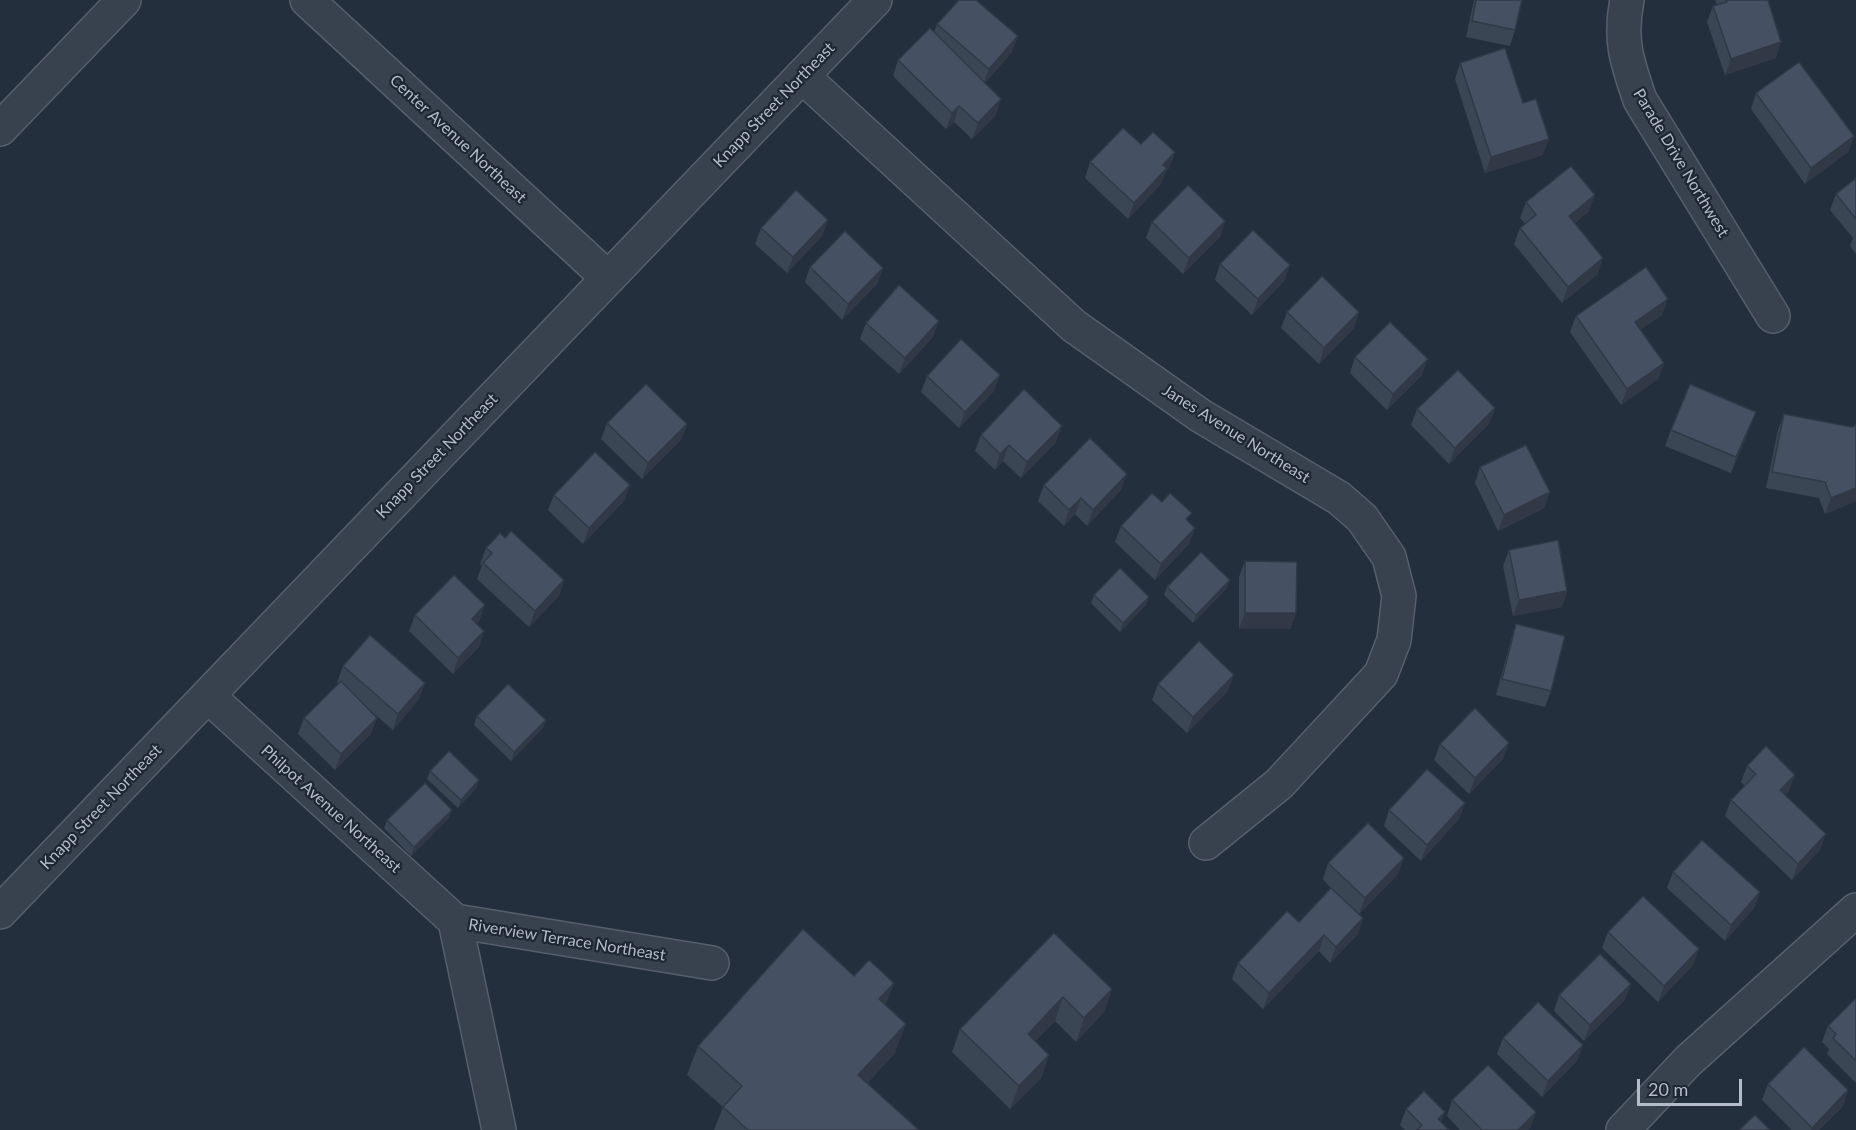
<!DOCTYPE html>
<style>
body{margin:0}
#map{position:relative;width:1856px;height:1130px;overflow:hidden;background:#242f3e;font-family:Lato,sans-serif}
canvas{display:block}
.scale{position:absolute;left:1637px;top:1079px;width:105px;height:27px;box-sizing:border-box;border:3px solid #b4bcc9;border-top:0;padding-left:8px;font-size:18px;line-height:21px;white-space:nowrap;color:#b4bcc9;-webkit-text-stroke:4px #1d2633;paint-order:stroke}
</style>
<div id="map">
<canvas width="1856" height="1130"></canvas>
<div class="scale">20 m</div>
</div>
<script>
const context = document.querySelector('canvas').getContext('2d');
context.lineJoin = 'round';
function trace(path, color, width, dash) {
  context.strokeStyle = color;
  context.lineWidth = width;
  context.lineCap = dash ? 'butt' : 'round';
  context.setLineDash(dash || []);
  context.stroke(path);
}
function fill(path, color) {
  context.fillStyle = color;
  context.fill(path, 'evenodd');
}
function label(font, color, halo, rows, align = 'center') {
  context.font = font + ' Lato,sans-serif';
  context.lineWidth = 4.5;
  context.setLineDash([]);
  context.textBaseline = 'middle';
  context.strokeStyle = halo;
  context.fillStyle = color;
  for (const [text, x, y, turn = 0] of rows) {
    context.save();
    context.translate(x, y);
    context.rotate((+turn || 0) * Math.PI / 180);
    context.textAlign = isNaN(turn) ? turn : align;
    if (halo) context.strokeText(text, 0, 0);
    context.fillText(text, 0, 0);
    context.restore();
  }
}
const minor = new Path2D(`
 M307,0L608,278
 M1627,0C1619,40 1627,62 1640,100L1773,316
 M802,76L1074,326L1201,416L1339,498L1362,518L1389,557L1399,596L1394,640L1381,674L1279,784L1206,843
 M0,129L124,0
 M208,696L455,921
 M455,921L712,963
 M455,921L499,1130
 M1623,1130L1688,1061L1856,910`);
const tertiary = new Path2D(`
 M0,912L875,0`);
const wall = new Path2D(`
 M1474,0H1522L1515,30L1510,46L1466,37Z
 M1715,0H1768L1776,58L1725,75L1707,22L1713,6L1717,5Z
 M937,24L1012,52L985,83L996,115L972,139L954,122L946,129L893,76L898,60L934,33Z
 M1460,63L1523,103L1543,155L1485,173L1455,79Z
 M1756,93L1854,136L1848,152L1805,184L1751,109Z
 M1141,144L1175,152L1169,168L1165,173L1161,184L1128,219L1085,178L1090,162Z
 M1856,178V254L1850,246L1853,238L1830,210L1836,194Z
 M1526,202L1589,211L1575,223L1598,274L1562,303L1514,244L1520,228L1525,224L1520,218Z
 M828,220L822,236L787,273L755,244L761,228Z
 M1225,221L1220,237L1183,274L1146,238L1152,222Z
 M1220,264L1290,265L1284,281L1252,315L1215,280Z
 M810,267L883,268L877,284L842,320L805,282Z
 M1287,312H1359L1354,328L1319,364L1281,328Z
 M1662,315L1640,330L1664,363L1658,379L1621,405L1570,332L1576,316Z
 M866,323L933,337L899,374L860,339Z
 M1355,357L1422,375L1387,410L1350,373Z
 M1000,375L994,391L959,428L921,392L927,376Z
 M1495,408L1489,424L1449,464L1411,425L1417,409Z
 M1784,414L1852,427L1856,425V501L1825,514L1819,498L1766,488L1778,430Z
 M607,423L687,424L681,440L642,479L601,439Z
 M1750,428L1731,473L1665,446L1671,430Z
 M981,435L1056,442L1021,478L1003,461L995,470L975,451Z
 M1480,467L1550,492L1544,508L1498,531L1475,483Z
 M630,485L624,501L583,544L548,510L554,495Z
 M1044,485L1121,490L1087,526L1075,514L1064,526L1038,501Z
 M1162,502L1188,522L1195,528L1189,544L1155,580L1115,542L1121,526Z
 M505,538L564,580L559,596L529,627L477,579L482,565L480,564L486,548Z
 M1509,550L1567,591L1562,607L1513,616L1503,566Z
 M1245,561L1296,613L1290,629H1239V577Z
 M1167,587L1227,588L1193,623L1164,595Z
 M1094,595L1146,605L1120,632L1091,603Z
 M485,605L479,621L477,624L484,631L479,647L453,674L409,631L415,615Z
 M1516,624L1551,691L1545,707L1496,695L1511,640Z
 M343,666L425,683L419,699L393,730L364,705L371,734L335,770L298,734L304,718L339,683L337,682Z
 M1158,684L1228,691L1187,733L1152,700Z
 M477,716L546,720L543,728L511,761L474,725Z
 M1440,744L1503,759L1469,794L1434,760Z
 M1747,766L1789,791L1785,795L1820,850L1792,880L1725,816L1731,800L1745,786L1741,782Z
 M430,771L479,780L476,788L458,808L427,779Z
 M1465,803L1459,819L1421,861L1384,826L1389,810Z
 M449,818L411,856L384,828L387,820Z
 M1404,858L1398,874L1359,914L1363,918L1358,934L1330,963L1319,951L1263,1009L1232,979L1238,963L1299,922L1331,888L1323,879L1328,863Z
 M1673,872L1760,892L1754,908L1725,941L1667,888Z
 M1608,932L1693,965L1658,1002L1602,948Z
 M1054,933L1112,989L1104,1012L1076,1042L1055,1021L1035,1041L1049,1055L1041,1078L1010,1109L952,1052L960,1029Z
 M854,976L894,983L885,1005L895,1053L867,1083L919,1130H714L723,1107L687,1075L698,1046Z
 M1559,995L1625,1000L1584,1041L1554,1011Z
 M1856,999V1083L1827,1054L1829,1049L1822,1042L1828,1026Z
 M1503,1038L1583,1045L1577,1061L1542,1097L1497,1054Z
 M1768,1084L1848,1090L1843,1106L1819,1130H1792L1762,1100Z
 M1452,1100L1536,1112L1530,1128L1528,1130H1460L1447,1116Z
 M1406,1109L1442,1122L1449,1130H1405L1400,1125Z`);
const shadedWall = new Path2D(`
 M1018,36L1012,52L983,85L989,69Z
 M1781,42L1776,58L1725,75L1731,59Z
 M1001,99L996,115L972,139L978,123Z
 M959,106L954,122L946,129L952,113Z
 M1854,136L1848,152L1805,184L1811,168Z
 M1549,139L1543,155L1485,173L1491,157Z
 M1175,152L1169,168L1165,173L1161,184L1128,219L1134,203L1163,165Z
 M1595,195L1589,211L1563,232L1569,216Z
 M828,220L822,236L787,273L793,257Z
 M1225,221L1220,237L1183,274L1189,258Z
 M1603,258L1598,274L1562,303L1568,287Z
 M1290,265L1284,281L1252,315L1258,299Z
 M883,268L877,284L842,320L848,304Z
 M1668,299L1662,315L1629,337L1635,322Z
 M1359,312L1354,328L1319,364L1324,348Z
 M939,321L933,337L899,374L905,358Z
 M1428,359L1422,375L1387,410L1393,394Z
 M1664,363L1658,379L1621,405L1627,389Z
 M1000,375L994,391L959,428L965,412Z
 M1495,408L1489,424L1449,464L1455,448Z
 M1756,412L1750,428L1731,473L1736,457Z
 M687,424L681,440L642,479L648,463Z
 M1062,426L1056,442L1021,478L1027,462Z
 M1009,445L1003,461L995,470L1000,454Z
 M1127,474L1121,490L1087,526L1093,510Z
 M630,485L624,501L583,544L589,528Z
 M1856,488V501L1825,514L1831,498Z
 M1550,492L1544,508L1498,531L1504,515Z
 M1081,498L1075,514L1064,526L1069,510Z
 M1195,528L1189,544L1155,580L1161,564Z
 M564,580L559,596L529,627L535,611Z
 M1230,580L1227,588L1193,623L1196,615Z
 M1567,591L1562,607L1513,616L1519,600Z
 M1149,597L1146,605L1120,632L1123,623Z
 M485,605L479,621L466,634L472,619Z
 M1245,613H1296L1290,629H1239Z
 M484,631L479,647L453,674L458,658Z
 M1234,675L1228,691L1187,733L1193,717Z
 M425,683L419,699L393,730L398,714Z
 M377,718L371,734L335,770L341,754Z
 M546,720L543,728L511,761L514,752Z
 M1509,743L1503,759L1469,794L1475,778Z
 M1795,775L1789,791L1774,806L1780,790Z
 M479,780L476,788L458,808L461,800Z
 M1465,803L1459,819L1421,861L1427,845Z
 M452,810L449,818L411,856L414,847Z
 M1826,834L1820,850L1792,880L1798,864Z
 M1404,858L1398,874L1359,914L1365,898Z
 M1760,892L1754,908L1725,941L1731,925Z
 M1363,918L1358,934L1330,963L1336,947Z
 M1324,935L1319,951L1263,1009L1269,993Z
 M1699,949L1693,965L1658,1002L1664,986Z
 M894,983L883,1012L879,999Z
 M1631,984L1625,1000L1584,1041L1590,1025Z
 M1112,989L1104,1012L1076,1042L1084,1018Z
 M1063,997L1055,1021L1020,1057L1028,1034Z
 M906,1024L895,1053L848,1105L858,1075Z
 M1583,1045L1577,1061L1542,1097L1548,1081Z
 M1049,1055L1041,1078L1010,1109L1019,1086Z
 M1848,1090L1843,1106L1819,1130H1811L1812,1128Z
 M1445,1112L1439,1128L1438,1119Z
 M1536,1112L1530,1128L1528,1130H1518Z`);
const building = new Path2D(`
 M959,0H976L1018,36L989,69L937,24Z
 M1476,0H1522L1515,30L1472,21Z
 M1726,0H1768L1781,42L1731,59L1713,6L1727,2Z
 M930,28L1001,99L978,123L959,106L952,113L898,60Z
 M1505,48L1523,103L1536,99L1549,139L1491,157L1460,63Z
 M1799,62L1854,136L1811,168L1756,93Z
 M1123,128L1141,144L1153,132L1175,152L1163,165L1167,168L1134,203L1090,162Z
 M1571,166L1595,195L1569,216L1603,258L1568,287L1520,228L1536,215L1526,202Z
 M1856,178V219L1836,194Z
 M1188,185L1225,221L1189,258L1152,222Z
 M796,190L828,220L793,257L761,228Z
 M1253,230L1290,265L1258,299L1220,264Z
 M845,231L883,268L848,304L810,267Z
 M1646,267L1668,299L1635,322L1664,363L1627,389L1576,316Z
 M1322,276L1359,312L1324,348L1287,312Z
 M899,285L939,321L905,358L866,323Z
 M1390,322L1428,359L1393,394L1355,357Z
 M961,339L1000,375L965,412L927,376Z
 M1458,370L1495,408L1455,448L1417,409Z
 M646,384L687,424L648,463L607,423Z
 M1690,384L1756,412L1736,457L1671,430Z
 M1024,389L1062,426L1027,462L1009,445L1000,454L981,435Z
 M1784,414L1852,427L1856,425V488L1831,498L1825,482L1772,472Z
 M1090,438L1127,474L1093,510L1081,498L1069,510L1044,485Z
 M1526,445L1550,492L1504,515L1480,467Z
 M595,452L630,485L589,528L554,495Z
 M1152,493L1162,502L1170,493L1192,513L1186,519L1195,528L1161,564L1121,526Z
 M511,531L564,580L535,611L483,563L492,553L486,548L500,533L505,538Z
 M1558,540L1567,591L1519,600L1509,550Z
 M1201,552L1230,580L1196,615L1167,587Z
 M1245,561L1297,562L1296,613H1245Z
 M1120,568L1149,597L1123,623L1094,595Z
 M454,575L485,605L472,619L484,631L458,658L415,615Z
 M1516,624L1565,636L1551,691L1502,679Z
 M370,635L425,683L398,714L343,666Z
 M1199,641L1234,675L1193,717L1158,684Z
 M341,681L377,718L341,754L304,718Z
 M508,684L546,720L514,752L477,716Z
 M1475,708L1509,743L1475,778L1440,744Z
 M1766,746L1795,775L1780,790L1826,834L1798,864L1731,800L1756,774L1747,766Z
 M449,751L479,780L461,800L430,771Z
 M1427,769L1465,803L1427,845L1389,810Z
 M425,783L452,810L414,847L387,820Z
 M1368,823L1404,858L1365,898L1328,863Z
 M1702,840L1760,892L1731,925L1673,872Z
 M1331,888L1363,918L1336,947L1324,935L1269,993L1238,963L1287,911L1299,922Z
 M1643,896L1699,949L1664,986L1608,932Z
 M803,929L854,976L869,960L894,983L879,999L906,1024L858,1075L919,1130H748L723,1107L742,1086L698,1046Z
 M1054,933L1112,989L1084,1018L1063,997L1028,1034L1049,1055L1019,1086L960,1029Z
 M1600,954L1631,984L1590,1025L1559,995Z
 M1855,999H1856V1061L1833,1038L1836,1034L1828,1026Z
 M1538,1002L1583,1045L1548,1081L1503,1038Z
 M1804,1047L1848,1090L1812,1128L1768,1084Z
 M1488,1065L1536,1112L1518,1130H1482L1452,1100Z
 M1424,1091L1445,1112L1438,1119L1449,1130H1417L1422,1125L1406,1109Z
 M1755,1115L1770,1130H1739Z`);
const streetNames = [
 ["Knapp Street Northeast",774,105,-46],
 ["Center Avenue Northeast",458,139,43],
 ["Parade Drive Northwest",1681,163,59],
 ["Janes Avenue Northeast",1236,434,32],
 ["Knapp Street Northeast",437,456,-46],
 ["Knapp Street Northeast",101,807,-46],
 ["Philpot Avenue Northeast",331,809,42],
 ["Riverview Terrace Northeast",567,940,9]
];
trace(minor, '#565f6c', 36);
trace(tertiary, '#565f6c', 36);
trace(minor, '#38414e', 33);
trace(tertiary, '#38414e', 33);
fill(wall, '#3b4654');
fill(shadedWall, '#303945');
fill(building, '#455162');
trace(building, '#303945', 1.5);
label('16px', '#b4bcc9', '#1d2633', streetNames);
</script>
